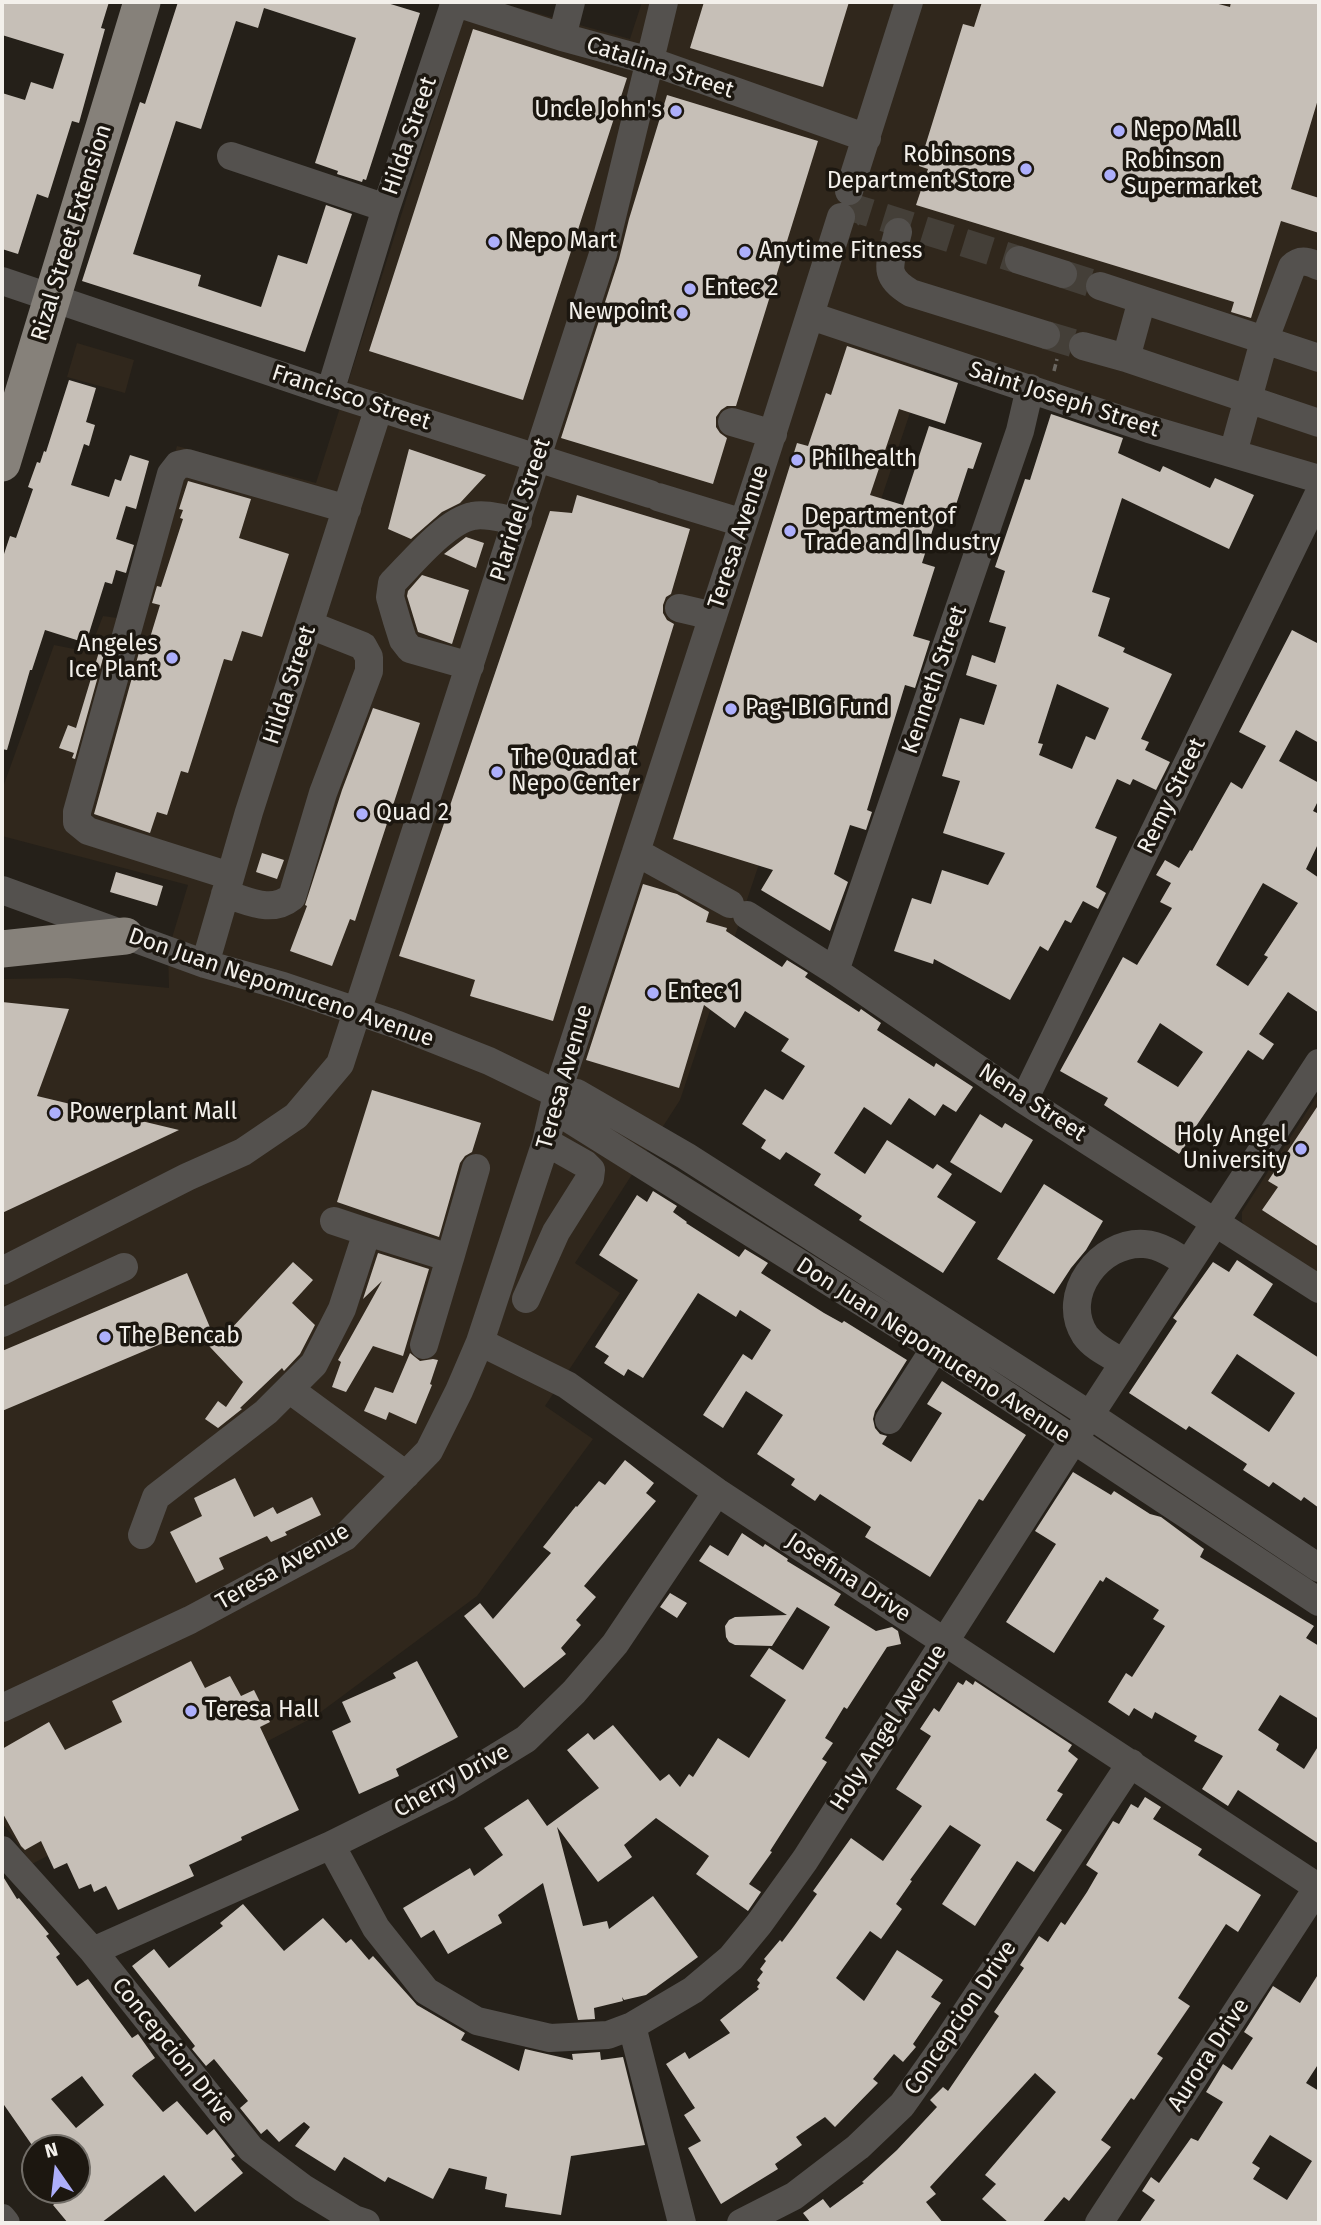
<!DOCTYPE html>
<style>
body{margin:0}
#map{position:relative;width:1321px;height:2225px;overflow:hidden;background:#252019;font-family:"Fira Sans",sans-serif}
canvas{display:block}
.frame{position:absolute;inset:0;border:4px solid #f3f0eb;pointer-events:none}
.north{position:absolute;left:21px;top:2134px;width:70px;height:70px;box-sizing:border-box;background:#1c1710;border:2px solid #726e68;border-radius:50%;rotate:346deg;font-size:19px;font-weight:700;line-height:28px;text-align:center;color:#f3f0eb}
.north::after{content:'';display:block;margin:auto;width:24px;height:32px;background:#adaffb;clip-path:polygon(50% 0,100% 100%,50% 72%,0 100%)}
</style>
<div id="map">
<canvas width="1321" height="2225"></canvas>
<div class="frame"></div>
<div class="north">N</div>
</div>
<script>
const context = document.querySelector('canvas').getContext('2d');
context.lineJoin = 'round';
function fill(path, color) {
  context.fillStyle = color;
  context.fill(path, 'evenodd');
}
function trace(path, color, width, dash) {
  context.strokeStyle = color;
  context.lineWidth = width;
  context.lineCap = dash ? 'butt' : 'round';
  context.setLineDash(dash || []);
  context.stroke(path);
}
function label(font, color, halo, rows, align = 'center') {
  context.font = font + ' "Fira Sans",sans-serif';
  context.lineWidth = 7;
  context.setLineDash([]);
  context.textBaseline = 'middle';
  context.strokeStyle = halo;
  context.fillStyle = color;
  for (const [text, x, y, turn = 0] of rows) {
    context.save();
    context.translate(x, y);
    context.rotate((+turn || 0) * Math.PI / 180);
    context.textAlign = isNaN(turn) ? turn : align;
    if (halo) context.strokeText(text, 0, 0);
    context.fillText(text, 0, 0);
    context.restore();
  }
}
const built = new Path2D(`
 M469,2H497L630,39L642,2H1011L1146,31L1156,2H1277L1258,63L1319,81V473L929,356L680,1100L575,1263L620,1293L545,1406L593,1439L477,1596L314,1717L32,1864L5,1826L2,1828V979L68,978L169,988L168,951L188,885L2,836V790L54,645L89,652L103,616L124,619L177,446L316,483Z
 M77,343L134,360L125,393L67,377Z
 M1319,1093V1278L1247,1231L1242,1221V1212Z`);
const building = new Path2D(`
 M2,2H109L101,28L105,29L79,123L72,121L48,198L37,194L18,254L2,249V93L25,100L31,82L53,89L64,54L2,35Z
 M178,2H384L420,13L366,180L363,179L362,182L337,174L338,171L315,163L356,38L264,8L258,28L236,21L201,129L176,121L133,254L201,275L198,286L261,307L278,255L307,264L326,205L352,214L305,352L82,281L140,102L145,104Z
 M704,2H849L823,87L690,48Z
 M982,2H1211L1230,7L1231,2H1319V96L1291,189L1319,198V233L1281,221L1251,318L1231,312L1234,302L916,205L928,169L919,166L963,24L974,27Z
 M473,29L627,78L523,400L369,351Z
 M667,95L818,141L736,406H727L721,410L716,417V427L720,433L727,438L713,484L561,438L619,259L629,219Z
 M847,346L958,383L945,424L899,409L870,495L903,505L929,426L982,443L973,469L968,468L952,517L938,513L922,563L935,567L913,636L930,641L915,688L905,685L867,810L872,812L866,830L850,825L834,874L848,882L830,931L761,890L773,870L673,839L797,443L808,446L826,393L831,395Z
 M69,380L96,388L86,422L95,425L89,446L84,444L71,485L109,497L115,479L121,481L130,455L149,461L136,509L126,506L116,539L134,545L126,573L116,570L112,584L105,582L86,643L45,630L32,670H30L7,750L2,749V560L10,536L16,538L33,489L28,487L37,462L40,463L44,451L46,452Z
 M1051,414L1123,438L1118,453L1160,472L1163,466L1210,488L1215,478L1254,495L1229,549L1122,498L1092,592L1110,598L1098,636L1125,648L1123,652L1172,674L1141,739L1149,742L1145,750L1170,762L1156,790L1133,779L1130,785L1117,779L1095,828L1117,837L1096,887L1106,893L1098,909L1083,901L1071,923L1065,920L1048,951L1040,946L1010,1000L934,959L933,964L894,951L912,898L931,904L942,870L988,885L1005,853L943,833L960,781L942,776L960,718L984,725L997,685L966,675L972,655L995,663L1006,627L989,622L1005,571L995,567L1025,479L1030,480ZM1057,684L1109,708L1095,740L1086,736L1072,769L1039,755L1043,744L1038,743Z
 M409,449L486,475L460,503L442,512L411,539L388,529Z
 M188,481L251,499L239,538L289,554L262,637L242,631L232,661L224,659L188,773L181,771L167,815L157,812L150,833L94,814L143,638L149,641L160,605L152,603L157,586L161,587L183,519L180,518L183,510L179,509Z
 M577,495L690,529L671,594L666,597L663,605V613L667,620L674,624L553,1021L470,996L475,980L399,956L550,511L572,513Z
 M466,537L484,543L476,568L444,554Z
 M422,575L469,590L452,644L418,632L407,596L408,591Z
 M1292,630L1319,644V743L1296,730L1279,761L1319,783V799L1313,811L1319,814V842L1306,869L1319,878V1013L1288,992L1259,1034L1274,1044L1263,1060L1248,1050L1188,1138L1190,1139L1179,1154L1104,1105L1108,1098L1060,1071L1123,957L1137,965L1172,908L1160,902L1171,883L1156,875L1165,860L1179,868L1190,850L1192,851L1231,782L1242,789L1266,746L1239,732ZM1263,883L1298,903L1264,955L1268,957L1248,986L1216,965ZM1160,1023L1203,1052L1178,1087L1137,1062Z
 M102,642L107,644L75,759L72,758L74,753L59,748L68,725L76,728Z
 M373,708L420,723L355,921L350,919L332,966L290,951L307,906L305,905L342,790Z
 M262,853L284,860L277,879L256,872Z
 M116,872L163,886L157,906L110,892Z
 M643,884L677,894L709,912L706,922L727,928L726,931L782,967L787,960L808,973L805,977L859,1012L861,1009L881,1023L877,1030L934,1067L936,1063L973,1087L956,1112L943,1104L935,1116L909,1098L891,1125L864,1107L834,1153L865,1174L887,1140L933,1169L937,1164L952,1174L937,1197L976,1222L943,1273L859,1220L862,1216L814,1185L821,1174L786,1152L780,1160L761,1148L766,1140L742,1124L765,1089L783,1100L805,1066L781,1051L789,1039L745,1011L735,1028L704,1005L679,1088L586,1060Z
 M2,1002L69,1009L37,1096L179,1130L2,1213Z
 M372,1090L481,1123L472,1152L465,1156L460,1163L439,1237L337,1202Z
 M1319,1104V1247L1262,1210L1278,1187L1268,1181Z
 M980,1114L1002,1128L1005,1123L1033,1140L1001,1193L950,1162Z
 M1044,1184L1103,1221L1086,1250L1071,1268L1054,1294L997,1259Z
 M653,1191L677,1206L673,1212L687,1222L686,1223L739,1257L745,1249L768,1263L761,1273L824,1313L842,1323L844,1321L907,1360L875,1411L873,1419L875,1428L880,1434L887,1436L882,1444L911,1462L942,1413L927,1404L942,1381L1026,1435L983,1501L979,1499L930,1577L865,1537L871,1527L820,1494L815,1501L791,1485L795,1479L757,1454L783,1415L746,1391L723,1428L703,1415L743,1354L752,1360L771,1330L740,1310L736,1317L698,1293L643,1378L628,1369L624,1376L604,1363L609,1356L595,1347L638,1280L599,1255L637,1195L647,1202Z
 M378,1253L429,1269L403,1356L373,1346L346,1392L332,1387L341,1362L338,1360L382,1281L363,1299Z
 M1237,1260L1273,1284L1253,1315L1319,1358V1508L1304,1497L1301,1501L1273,1482L1269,1487L1243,1470L1247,1464L1189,1426L1186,1430L1129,1393L1177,1321L1173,1318L1213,1262L1229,1272ZM1237,1354L1295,1393L1269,1432L1211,1393Z
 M293,1262L313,1280L292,1303L315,1325L300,1354L284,1371L282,1368L240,1408L242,1409L218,1428L205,1419L218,1401L226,1407L243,1382L194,1330L2,1411V1351L187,1273L217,1344Z
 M410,1353L420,1361L433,1359L438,1360L430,1384L432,1385L416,1424L389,1412L386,1420L364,1411L375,1387L393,1393Z
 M625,1460L654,1483L646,1493L656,1501L584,1586L596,1597L576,1620L581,1625L561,1648L566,1654L524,1688L464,1616L480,1603L493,1619L551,1553L543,1547L576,1506L577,1507L599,1481L605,1485Z
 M1073,1472L1111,1495L1114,1491L1150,1514L1161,1517L1204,1549L1200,1557L1314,1626L1306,1638L1319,1646V1719L1280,1695L1258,1730L1279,1744L1276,1750L1304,1769L1319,1745V1844L1238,1790L1228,1806L1202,1789L1223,1756L1194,1741L1197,1736L1155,1712L1152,1719L1134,1708L1129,1716L1108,1702L1126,1673L1132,1677L1165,1626L1153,1619L1159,1610L1106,1577L1103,1582L1100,1580L1054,1653L1006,1622L1056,1544L1035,1531Z
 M235,1478L254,1517L273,1507L277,1514L312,1497L321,1515L285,1532L287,1535L271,1542L267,1536L219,1558L224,1569L196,1583L170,1532L202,1516L194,1498Z
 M742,1533L763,1547L765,1544L788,1559L787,1561L841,1594L834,1605L876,1631L892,1627L898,1631L901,1644L887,1647L847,1709L844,1707L825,1738L833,1743L822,1759L827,1762L770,1851L772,1852L749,1884L761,1892L748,1911L696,1874L709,1856L656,1818L624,1845L632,1857L598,1882L557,1827L583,1926L607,1921L609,1929L653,1896L698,1957L646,1995L624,2000L622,1997L623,2001L594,2008L595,2019L578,2020L543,1883L498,1915L502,1923L448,1954L434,1930L421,1938L403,1908L470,1868L474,1876L503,1855L484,1828L528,1799L547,1826L599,1788L567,1750L588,1733L594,1740L613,1725L660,1781L669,1774L680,1787L689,1774L693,1777L718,1738L749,1758L786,1700L750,1676L769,1648L803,1670L830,1627L797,1607L772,1646L735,1645L729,1642L726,1637L725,1626L729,1620L735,1617L787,1615L699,1561L710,1545L728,1556Z
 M670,1593L687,1603L677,1618L660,1607Z
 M191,1661L205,1688L230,1676L241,1696L254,1690L270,1722L260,1727L299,1810L241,1837L242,1840L189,1865L194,1876L118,1910L106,1886L94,1892L91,1884L79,1889L67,1863L54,1869L41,1841L25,1850L21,1846L2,1812V1749L49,1722L65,1750L122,1722L112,1701Z
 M417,1661L458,1737L396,1769L399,1776L359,1794L332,1731L351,1722L342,1702L396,1678L393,1673Z
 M966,1680L973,1685L975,1681L1072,1745L1068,1751L1078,1759L1057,1791L1063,1794L1046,1820L1062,1830L1034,1872L1017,1861L975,1926L942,1904L981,1845L950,1825L910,1880L912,1881L896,1904L902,1909L881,1939L870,1931L836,1978L864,2001L897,1950L943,1980L931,1997L941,2003L913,2044L916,2047L903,2062L894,2054L873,2079L878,2083L835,2127L825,2117L796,2137L802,2145L775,2164L778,2169L721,2204L688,2148L701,2141L684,2115L695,2108L666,2064L685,2052L689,2059L730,2033L720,2020L759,1989L757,1987L760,1983L757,1980L763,1972L760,1969L766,1961L764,1959L780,1940L782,1942L794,1926L817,1894L813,1891L851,1838L883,1861L922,1806L896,1789L931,1736L920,1729L934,1708L939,1712L958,1682L963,1685Z
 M1145,1797L1161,1807L1153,1819L1202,1849L1198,1855L1261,1895L1238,1932L1226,1924L1178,1998L1190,2006L1157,2054L1163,2058L1134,2100L1131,2098L1101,2140L1111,2147L1069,2201L1064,2197L1042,2223H1009L982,2199L996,2184L985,2175L1056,2092L1035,2073L930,2187L936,2194L926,2202L943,2223H808L810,2222L803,2213L823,2199L830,2208L864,2183L862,2182L897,2150L937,2107L930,2100L943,2087L948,2091L999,2016L994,2012L1024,1968L1020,1965L1039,1936L1048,1942L1061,1922L1065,1925L1087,1892L1098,1873L1086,1865L1113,1821L1119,1824L1131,1804L1138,1808Z
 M2,1875L17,1899L19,1898L49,1934L46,1936L60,1954L56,1957L77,1986L88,1979L132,2038L138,2034L155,2058L134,2073L132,2076L163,2112L177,2101L207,2135L214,2129L235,2156L231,2159L243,2173L195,2212L164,2175L101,2223H68L53,2205L72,2190H77V2148H34L2,2102ZM82,2076L104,2105L76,2128L51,2099Z
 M243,1904L284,1951L323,1918L346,1943L351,1939L369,1960L373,1956L417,2005L465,2033L461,2040L519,2071L525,2049L573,2060L572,2054L600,2052L601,2060L623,2057L645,2145L571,2156L561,2215L505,2207L507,2194L485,2189L487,2177L449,2168L433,2199L388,2177L385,2182L344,2157L335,2171L295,2146L310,2127L304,2122L279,2142L267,2129L261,2134L240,2108L248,2101L214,2059L206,2066L192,2049L195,2046L132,1966L154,1949L169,1968L223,1926L220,1923Z
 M1319,1973V2063L1306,2083L1319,2091V2223H1139L1155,2200L1142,2191L1151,2177L1159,2183L1191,2138L1198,2141L1223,2102L1206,2092L1223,2064L1232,2070L1253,2038L1244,2032L1273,1986L1300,2003ZM1270,2135L1312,2161L1287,2200L1253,2179L1260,2168L1252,2163Z`);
const minorTunnel = new Path2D(`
 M848,219L850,214L857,209L1019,260
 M1063,274L1100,286
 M1046,335L1083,346`);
const path = new Path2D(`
 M1054,371L1057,359`);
const minor = new Path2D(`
 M453,2L562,37L650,61L867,138
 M562,37L571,2
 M231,156L386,208
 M849,191L909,2
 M898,232C891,263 880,275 911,293L1046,335
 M1019,260L1063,274
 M2,281L330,392L650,494
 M1100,286L1319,358
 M811,316L1149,429L1319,479
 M1083,346L1126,358L1319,423
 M1126,358L1142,300
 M330,392L386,208L455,2
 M732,422L773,434
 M1233,453L1264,341L1292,267C1301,258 1308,262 1319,266
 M658,497L743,523
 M679,608L713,616
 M470,666L410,649L403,640L397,621L390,597L392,583C412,563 446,521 473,516C486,513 504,519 518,521
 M636,852L730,904
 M230,876L88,831L77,822V812L171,474L178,465L187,463L347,509
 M2,890L205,964L283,986L398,1025L489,1061L557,1094L577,1093L686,1156L1090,1415L1319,1568
 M225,894C249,901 271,914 292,897L323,793L369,671V657L363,646L310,625
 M747,915L835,971L1024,1100L1319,1289
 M205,964L249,812L379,407
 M835,971L1020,431L1030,388
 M557,1094L566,1117L935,1348L1319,1602
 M1024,1100L1319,493
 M334,1221L367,1232
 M2,1271L187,1177L243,1152L296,1116L340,1064L603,254L664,2
 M526,1299L556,1232L590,1178L591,1170L585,1164L546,1142
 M2,1323L124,1267
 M480,1342L567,1385L717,1492L1319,1888
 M424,1345L450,1258
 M1124,1363C1111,1355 1094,1348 1085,1335C1059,1295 1100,1241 1144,1244C1160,1245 1175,1255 1188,1264
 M289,1389L406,1475
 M889,1420L935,1348
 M142,1535L156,1497L266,1412L314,1364L342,1309L367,1232L450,1258L476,1168
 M2,1708L190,1620L345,1537L429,1451L459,1391L480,1342L546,1142L557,1094L769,444L841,217
 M331,1845L376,1928L426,1991L477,2021L550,2038L608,2035L632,2026L693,1990L731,1958L759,1924L805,1860L1073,1441L1319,1063
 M2,1850L93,1951L251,2149L303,2188L354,2219L366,2223
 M93,1951L331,1845L446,1788L526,1739L574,1692L615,1644L717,1492
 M632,2026L682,2223
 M2,2218L6,2223
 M741,2223L794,2196L858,2147L902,2105L948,2040L1131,1763
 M1099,2223L1318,1887`);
const major = new Path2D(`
 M2,463L142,2
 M2,949L125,936`);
const markers = [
 [676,111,7,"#adaffb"],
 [1119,131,7,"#adaffb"],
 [1026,169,7,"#adaffb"],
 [1110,175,7,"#adaffb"],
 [494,242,7,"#adaffb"],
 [745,252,7,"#adaffb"],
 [690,289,7,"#adaffb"],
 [682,313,7,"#adaffb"],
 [797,460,7,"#adaffb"],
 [790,531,7,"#adaffb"],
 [172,658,7,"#adaffb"],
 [731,709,7,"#adaffb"],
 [497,772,7,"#adaffb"],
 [362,814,7,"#adaffb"],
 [653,993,7,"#adaffb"],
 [55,1113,7,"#adaffb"],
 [1301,1149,7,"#adaffb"],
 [105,1337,7,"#adaffb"],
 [191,1711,7,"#adaffb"]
];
const streetNames = [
 ["Catalina Street",660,68,18],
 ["Hilda Street",410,136,-71],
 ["Rizal Street Extension",72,233,-73],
 ["Francisco Street",351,398,18],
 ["Saint Joseph Street",1064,400,18],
 ["Plaridel Street",521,510,-72],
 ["Teresa Avenue",739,537,-72],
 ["Kenneth Street",935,680,-71],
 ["Hilda Street",290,685,-72],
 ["Remy Street",1172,796,-64],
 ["Don Juan Nepomuceno Avenue",281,988,19],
 ["Teresa Avenue",565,1077,-74],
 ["Nena Street",1032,1103,33],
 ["Don Juan Nepomuceno Avenue",933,1351,33],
 ["Teresa Avenue",283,1567,-30],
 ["Josefina Drive",848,1578,33],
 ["Holy Angel Avenue",889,1728,-57],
 ["Cherry Drive",452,1781,-29],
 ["Concepcion Drive",961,2018,-56],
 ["Concepcion Drive",173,2051,51],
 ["Aurora Drive",1209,2055,-57]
];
const poiNames = [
 ["Uncle John's",662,111,"right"],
 ["Nepo Mall",1133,131],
 ["Robinsons",1012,156,"right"],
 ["Department Store",1012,182,"right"],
 ["Robinson",1124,162],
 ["Supermarket",1124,188],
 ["Nepo Mart",508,242],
 ["Anytime Fitness",759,252],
 ["Entec 2",704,289],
 ["Newpoint",668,313,"right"],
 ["Philhealth",811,460],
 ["Department of",804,518],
 ["Trade and Industry",804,544],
 ["Angeles",158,645,"right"],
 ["Ice Plant",158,671,"right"],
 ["Pag-IBIG Fund",745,709],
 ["The Quad at",511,759],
 ["Nepo Center",511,785],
 ["Quad 2",376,814],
 ["Entec 1",667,993],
 ["Powerplant Mall",69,1113],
 ["Holy Angel",1287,1136,"right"],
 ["University",1287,1162,"right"],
 ["The Bencab",119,1337],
 ["Teresa Hall",205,1711]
];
fill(built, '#30271c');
fill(building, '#c6bfb7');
trace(minorTunnel, '#443f38', 28, [28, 14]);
trace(path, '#6a6660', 3.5, [7, 3.5]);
trace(minor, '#54514e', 28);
trace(major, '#86817a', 37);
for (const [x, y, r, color] of markers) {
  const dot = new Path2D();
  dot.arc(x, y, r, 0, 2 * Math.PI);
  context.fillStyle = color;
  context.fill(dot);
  trace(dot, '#1c1710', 2.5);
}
label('23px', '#f3f0eb', '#1c1710', streetNames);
label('23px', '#f3f0eb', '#1c1710', poiNames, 'left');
</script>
